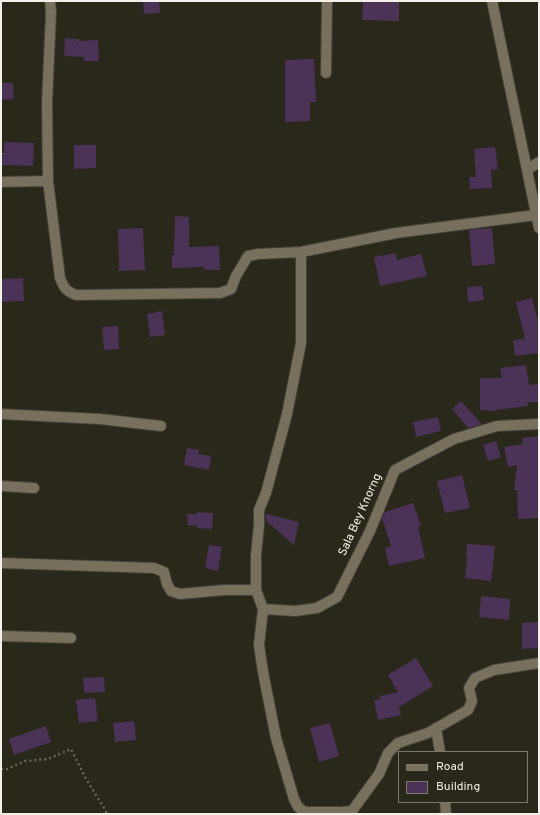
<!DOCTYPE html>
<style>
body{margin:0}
#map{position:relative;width:540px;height:815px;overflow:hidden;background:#2a271b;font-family:Overpass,sans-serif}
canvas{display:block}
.frame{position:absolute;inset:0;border:2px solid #f2f0e8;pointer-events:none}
.legend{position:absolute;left:398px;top:751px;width:130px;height:52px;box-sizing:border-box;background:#2a271b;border:1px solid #7a776d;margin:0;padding:5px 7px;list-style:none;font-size:12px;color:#f2f0e8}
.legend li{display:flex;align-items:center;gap:8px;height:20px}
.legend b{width:20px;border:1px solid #7a776d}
</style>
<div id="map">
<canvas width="540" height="815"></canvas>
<div class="frame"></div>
<ul class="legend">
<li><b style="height:5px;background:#76705d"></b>Road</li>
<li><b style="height:11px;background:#4b3357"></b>Building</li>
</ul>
</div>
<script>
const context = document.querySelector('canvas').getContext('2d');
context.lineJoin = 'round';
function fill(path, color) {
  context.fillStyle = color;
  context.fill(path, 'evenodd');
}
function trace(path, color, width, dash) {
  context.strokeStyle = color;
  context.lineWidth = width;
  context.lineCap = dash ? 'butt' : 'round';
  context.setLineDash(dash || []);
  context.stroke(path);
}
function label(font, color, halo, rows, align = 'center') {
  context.font = font + ' Overpass,sans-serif';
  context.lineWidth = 3.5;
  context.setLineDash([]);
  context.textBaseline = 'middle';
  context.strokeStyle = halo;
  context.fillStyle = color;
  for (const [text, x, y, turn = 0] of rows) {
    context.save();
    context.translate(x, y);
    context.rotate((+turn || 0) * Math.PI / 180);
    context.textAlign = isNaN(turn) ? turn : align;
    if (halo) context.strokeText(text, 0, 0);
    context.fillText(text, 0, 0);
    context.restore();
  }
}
const building = new Path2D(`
 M143,1H159L160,13L144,14Z
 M363,1H399V21L362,20Z
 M65,38L79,39V41L98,40L99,61H84V57L64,56Z
 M314,59L316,102H310V121L285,122V60Z
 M1,83H13L14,99L1,100Z
 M4,142L34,143L33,166L1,165V153H4Z
 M74,145H96V168L74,169Z
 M495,147L498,169L491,170L492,188L470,189L469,177H476L474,149Z
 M175,216L189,217V247L219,246L220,270H204V267L172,268V255H174Z
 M143,228L145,270L119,271L118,229Z
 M492,228L495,264L472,266L469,230Z
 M396,253L397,260L421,254L427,276L380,286L374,257Z
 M23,278L24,301L1,302V279Z
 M482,286L484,300L468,302L467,287Z
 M532,298L539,325V353L515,356L513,340L525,339L516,302Z
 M162,311L165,335L150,337L147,314Z
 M118,326L119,349L104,350L102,327Z
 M526,365L529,385L539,384V402H528V406L496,410V411L480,410V378H502L500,368Z
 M461,401L481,423L479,425L468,428L452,409Z
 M438,417L441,431L416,437L413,422Z
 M539,436V518L518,519L517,490H514L517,465L508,467L504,447L523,444L522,438Z
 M496,441L501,457L488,461L483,445Z
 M187,448L199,450L198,454L211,456L209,470L184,465Z
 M462,475L470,508L445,513L437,481Z
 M413,503L421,526L418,527L425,558L389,566L385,548L391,546L382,518L385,512Z
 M197,512L213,513L212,529L197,528V525L188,526L187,514H197Z
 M266,514L299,522L294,545L266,521Z
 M467,544L495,546L491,581L465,578L467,558H466Z
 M209,545L222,547L218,571L205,568Z
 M481,596L510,599L509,620L479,617Z
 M539,622V648L522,649V623Z
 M416,658L433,686L399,707L401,715L378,720L374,700L381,699L380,696L398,692L388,675Z
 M104,677L105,692L84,693L83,678Z
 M95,698L98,721L79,723L76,700Z
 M134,721L136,740L115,742L113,723Z
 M330,723L339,756L319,762L310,728Z
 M46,726L51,742L14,755L9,739Z`);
const path = new Path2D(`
 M1,769H7L25,761L48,759L71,749L85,777L104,808L107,814`);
const minor = new Path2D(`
 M50,1L51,13L47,103L48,181L60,278C64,288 66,291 76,295L220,293L231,289L236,276L248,256L258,254L301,252L396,233L536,215
 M492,1L539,228
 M326,73L327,1
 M527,170L539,162
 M1,182L48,181
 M301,252V343L287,414L266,493L259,510V525L256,555V590L263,609L259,645L263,672L276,738L294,799L298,807L305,812H341L352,811L379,774L388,753L398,743L428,733L468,710L472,701L469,688L475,678L494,670L539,663
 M1,414L100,419L161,426
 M1,486L34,488
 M1,563L154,568L164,572L167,584L171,591L180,594L224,590H256
 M263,609L295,611L317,608L337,597L370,531L395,470L454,439L497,426L539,424
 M1,636L71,638
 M436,728L440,752
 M445,802L446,814`);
const streetNames = [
 ["Sala Bey Knorng",361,515,-66]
];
fill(building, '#4b3357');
trace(minor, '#464338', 12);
trace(path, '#68665b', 2.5, [2, 3]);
trace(minor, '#76705d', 10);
label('12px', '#f2f0e8', '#2a271b', streetNames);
</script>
